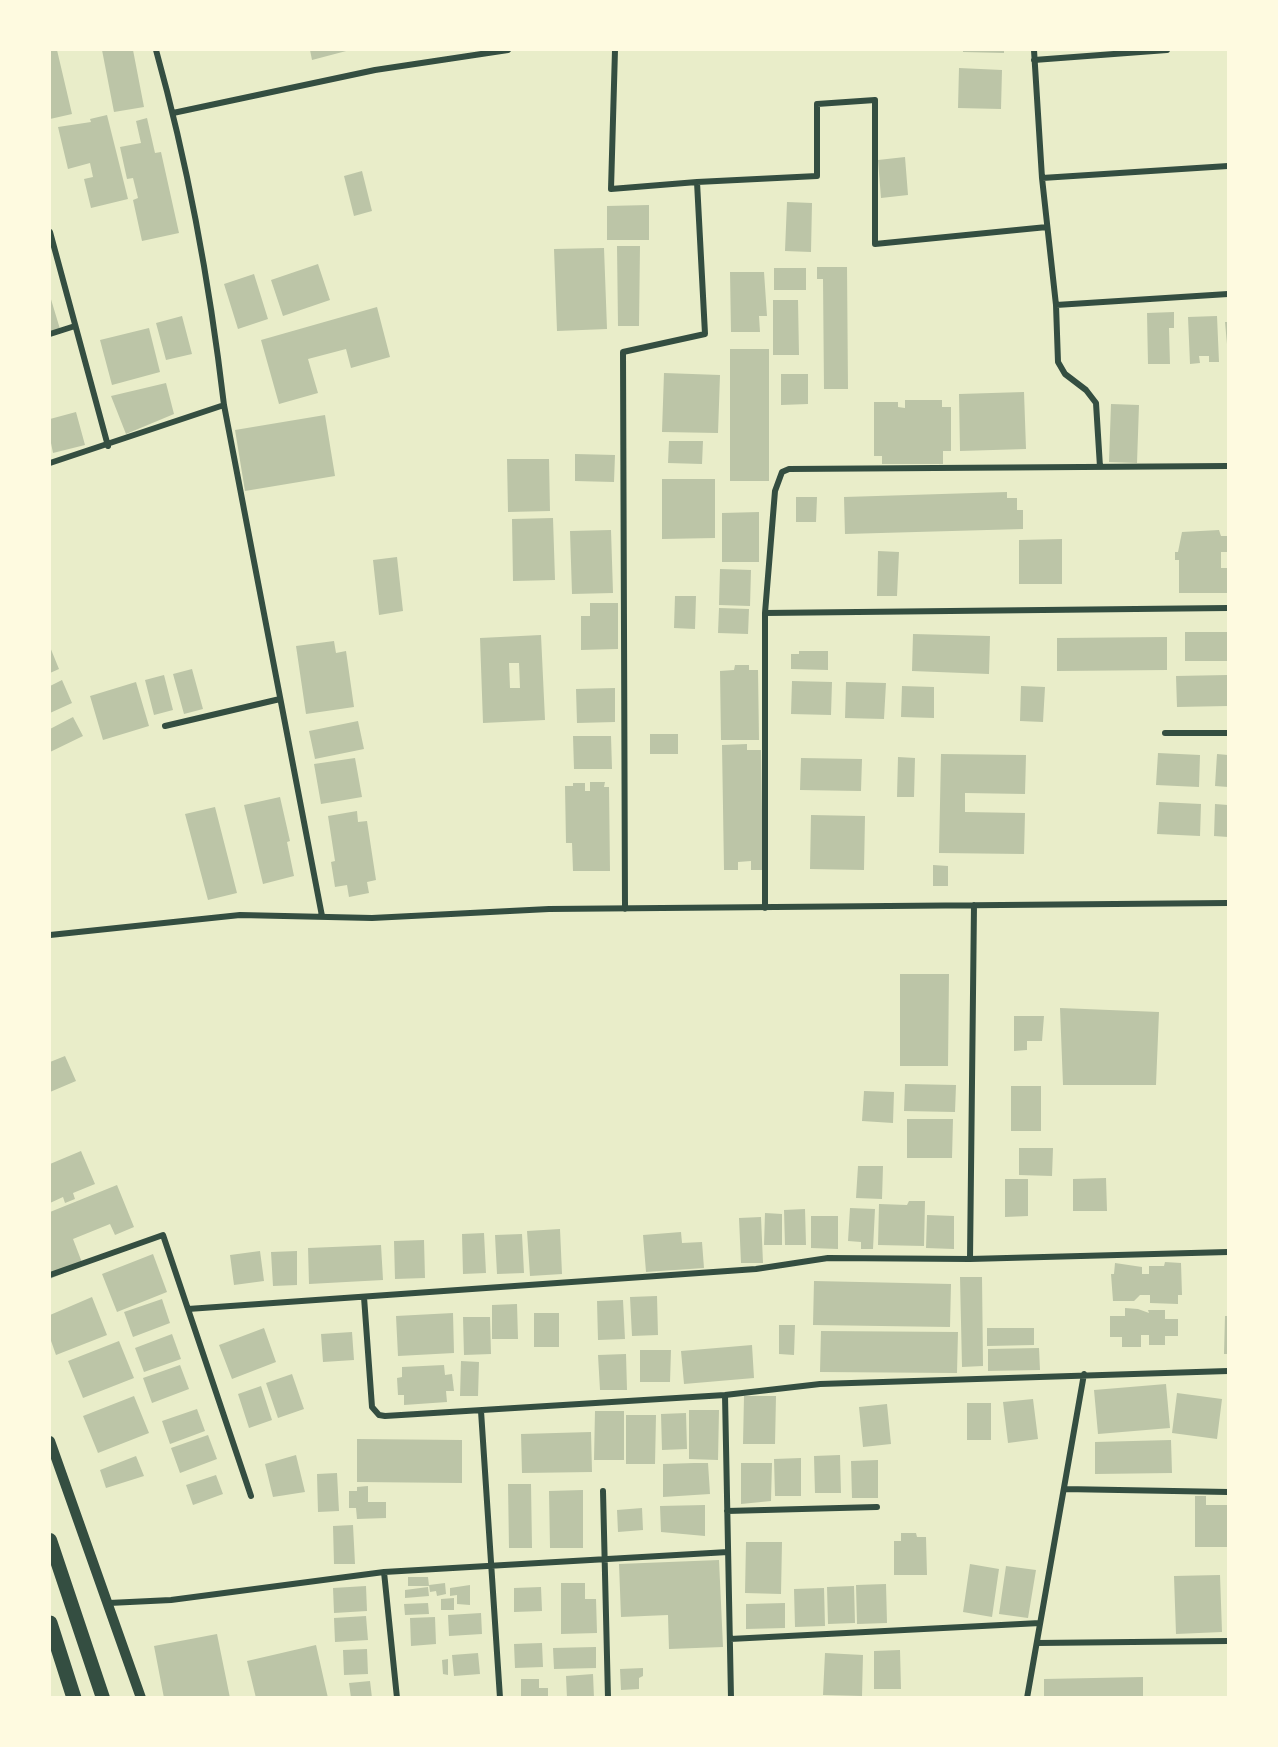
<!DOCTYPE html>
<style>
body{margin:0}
#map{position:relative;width:1278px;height:1747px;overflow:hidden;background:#e9edc9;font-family:Jost,sans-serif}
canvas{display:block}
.frame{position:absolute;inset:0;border:51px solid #fefae0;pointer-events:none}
</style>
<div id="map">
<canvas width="1278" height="1747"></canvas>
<div class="frame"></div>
</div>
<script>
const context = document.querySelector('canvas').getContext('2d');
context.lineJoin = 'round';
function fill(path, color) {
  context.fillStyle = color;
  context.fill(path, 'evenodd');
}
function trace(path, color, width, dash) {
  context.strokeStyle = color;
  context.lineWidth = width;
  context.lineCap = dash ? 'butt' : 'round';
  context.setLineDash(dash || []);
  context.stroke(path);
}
const building = new Path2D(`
 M50,50H57L72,114L50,119Z
 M102,50H133L144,107L114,112Z
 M310,50H350L312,60Z
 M963,50H1004V53L963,52Z
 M959,68L1002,70L1001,109L958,108Z
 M107,115L128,199L91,208L84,179L93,177L90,163L68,169L58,127L91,122L90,119Z
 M147,118L155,153L161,152L179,233L142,241L133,200L138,198L133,178L127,179L120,147L141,143L136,121Z
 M905,157L908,195L881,198L878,160Z
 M362,171L372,211L354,216L344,176Z
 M787,202L812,203L811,252L785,251Z
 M649,205V240H607V206Z
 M617,246H640L639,326H618Z
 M604,248L607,329L557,331L554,249Z
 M318,264L330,300L283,316L271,280Z
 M817,267H847L848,389H824L823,279H817Z
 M774,268H806V290H774Z
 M730,272H764L767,316H759L760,332H731Z
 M254,274L268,319L238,329L224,284Z
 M50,296L60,329L50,333Z
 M773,300H798L799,355H773Z
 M377,307L390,357L351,368L346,349L308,359L318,393L279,404L261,340Z
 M1174,312V328H1169L1170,364H1148L1147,313Z
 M182,316L192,354L166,360L156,323Z
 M1217,316L1219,362H1209V356H1199L1200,363L1190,364L1188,317Z
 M1225,322H1228V344H1227Z
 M149,328L160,372L112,385L100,340Z
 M730,349H769V481H730Z
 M664,373L720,375L718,433L662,432Z
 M781,374H808V404L781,405Z
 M166,383L174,414L126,434L111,396Z
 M1024,392L1026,449L960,451L959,394Z
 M905,400H942V407H951V451H943V464H882V456H874V402H898V407L905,408Z
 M1111,404L1139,405L1137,463L1109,462Z
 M76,412L85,445L53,453L50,438V419Z
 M325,415L335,476L245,491L235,430Z
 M669,441H703L702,464L668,463Z
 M575,454L615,455L614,482L575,481Z
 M507,459H549L550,511L508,512Z
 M662,479H715V538L662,539Z
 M1007,492V498H1017V510H1023V529L845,534L844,497Z
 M796,497H817L816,522H796Z
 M759,512V562H722V513Z
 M553,518L555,580L513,581L512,519Z
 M611,530L613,593L572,594L570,531Z
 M1219,530L1221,536H1228V552H1221V568H1228V593H1179V560H1175V552H1178L1182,532Z
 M1062,539V584H1019V540Z
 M878,551L899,552L897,596H877Z
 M397,557L403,611L379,615L373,560Z
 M720,569L751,570L750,606L719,605Z
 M675,596H696L695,629L674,628Z
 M590,603H618V649L581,650V616H590Z
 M719,608L749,609L748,634L718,633Z
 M1185,632H1228V661H1185Z
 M913,634L990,636L989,674L912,671Z
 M541,635L545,720L483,723L480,638ZM509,663H519L520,688H510Z
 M1167,637V670L1057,671V638Z
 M334,641L336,653L346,651L354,707L306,714L296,646Z
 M50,647L59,669L50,673Z
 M799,651H828V670L791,669V654H799Z
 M735,665H749V670H758L759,740H721L720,671L734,670Z
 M192,669L203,709L184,714L173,674Z
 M164,675L173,710L154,715L145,680Z
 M1228,675V706L1177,707L1176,676Z
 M62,680L72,703L50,713V686Z
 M792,681L832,682L831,715L791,714Z
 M136,682L149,726L103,740L90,696Z
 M846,682L886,683L884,719L845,718Z
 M902,686L934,687V718L901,717Z
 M1021,686L1045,687L1043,722L1020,721Z
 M615,688V722L577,723L576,689Z
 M73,717L83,736L50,752V729Z
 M358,721L364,749L315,759L309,731Z
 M650,734H678V754H650Z
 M573,736H611L612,769H574Z
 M747,744V750H761L763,870H751V861L738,862V870H724L722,745Z
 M1158,753L1200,755L1199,787L1156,785Z
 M941,754L1026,755L1025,794L965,793V812L1025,813L1024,854L939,853Z
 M1217,754L1228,755V787L1215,786Z
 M898,757L915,758L914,797H897Z
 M355,758L362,797L321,804L314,764Z
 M801,758L862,759L861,791L800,790Z
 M590,782H605L604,787H609L610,871H573L572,843H566L565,786H573V783H585V791H590Z
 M280,797L290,841L287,842L294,876L263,884L244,805Z
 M1159,802L1201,804L1200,836L1157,834Z
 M1215,804L1228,805V837L1214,836Z
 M215,807L237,893L208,900L185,814Z
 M357,811L358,822L367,821L376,880L367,882L369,893L349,897L347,885L335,887L331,862L335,861L328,816Z
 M811,815L865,816L864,870L810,869Z
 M933,865L948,866V886H933Z
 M900,974H949L948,1066H900Z
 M1060,1008L1159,1012L1156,1085H1063Z
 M1014,1016H1044L1042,1041H1027V1050L1014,1051Z
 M65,1056L76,1081L50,1092V1062Z
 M905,1084L956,1085L955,1112L904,1111Z
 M1011,1086H1041V1131H1011Z
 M864,1091L894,1092L893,1123L862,1121Z
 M907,1119H953L952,1158H907Z
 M1019,1148H1053L1052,1176L1019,1175Z
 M81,1151L95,1184L73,1193L75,1199L65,1203L63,1197L50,1203V1164Z
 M858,1166H883L882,1199L856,1198Z
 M1106,1178L1107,1211H1073V1179Z
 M1005,1179H1028V1216L1005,1217Z
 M117,1185L134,1227L115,1235L110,1224L73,1239L83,1265L50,1279V1212Z
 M909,1201H925L924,1246L878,1245L879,1204L907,1205Z
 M850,1208L875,1209L873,1249H861V1242L848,1241Z
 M805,1209L806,1245H785L784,1210Z
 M765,1213L782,1214V1245H764Z
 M927,1215L954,1216V1249L926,1248Z
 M811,1216H838V1249L811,1248Z
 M761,1217L763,1263H741L739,1218Z
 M560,1229L562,1274L530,1276L527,1231Z
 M681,1232L682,1243L702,1242L704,1268L646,1272L643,1235Z
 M484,1233L486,1273L463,1274L462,1234Z
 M522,1234L524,1273L497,1274L495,1235Z
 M424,1240L425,1278L395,1279L394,1241Z
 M381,1245L383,1280L309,1284L308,1248Z
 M260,1251L264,1281L234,1285L230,1255Z
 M297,1251V1285L273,1286L271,1252Z
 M153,1254L167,1292L117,1312L102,1274Z
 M1165,1262L1181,1263L1182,1295H1178V1304L1150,1303V1295H1140L1134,1301H1113L1111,1274H1114L1115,1263L1142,1267V1274H1149V1266H1164Z
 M960,1277H982L983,1366L962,1367Z
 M814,1281L951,1284L950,1327L813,1325Z
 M657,1296L658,1335L632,1336L630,1297Z
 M92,1297L107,1335L56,1355L50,1338V1315Z
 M162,1299L170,1323L133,1337L124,1312Z
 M623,1300L625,1339L598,1340L597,1301Z
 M517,1304L518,1339H492V1305Z
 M1125,1308L1138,1309L1149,1313L1148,1310H1165V1319H1178V1336H1165V1345H1149V1335H1141V1347H1122V1337H1110V1316H1125Z
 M453,1313L454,1353L398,1356L396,1316Z
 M534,1313H559V1347H534Z
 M1225,1316H1228V1354H1224Z
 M463,1317H490L491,1354L464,1355Z
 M779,1325H795L794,1355L779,1354Z
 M264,1328L276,1362L232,1379L219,1345Z
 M987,1328H1034V1345L987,1346Z
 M821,1331L958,1332L957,1373L820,1372Z
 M352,1332L354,1360L323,1362L321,1334Z
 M172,1334L181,1359L144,1372L135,1348Z
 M119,1341L134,1378L83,1398L68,1361Z
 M752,1345L754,1378L684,1384L681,1351Z
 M1039,1348L1040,1370L988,1371V1349Z
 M640,1350H671L670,1382H640Z
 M626,1354L627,1390H600L598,1355Z
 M461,1361L479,1362L478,1396H460Z
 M180,1365L189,1389L152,1403L143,1378Z
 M444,1365L445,1375L452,1374L454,1391H446L447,1402L404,1405V1395H398L397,1378L402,1377V1367Z
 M292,1374L304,1409L278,1418L266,1383Z
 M1166,1384L1170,1428L1098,1434L1094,1390Z
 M261,1386L272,1420L249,1428L238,1394Z
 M1177,1393L1222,1399L1217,1439L1172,1433Z
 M134,1396L149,1433L98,1453L83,1416Z
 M744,1396H776L775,1444H743Z
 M1033,1399L1038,1439L1008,1443L1003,1402Z
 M967,1403H991V1440H967Z
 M887,1404L891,1444L863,1447L859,1407Z
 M197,1409L205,1431L170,1444L162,1421Z
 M689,1410H719L718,1460L689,1459Z
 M595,1411H624V1460H594Z
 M686,1413L687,1449L662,1450L661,1414Z
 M626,1415H656L655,1464H626Z
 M591,1432L592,1472L522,1473L521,1434Z
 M208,1435L217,1459L180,1473L171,1448Z
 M357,1439L462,1440V1483L357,1482Z
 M1171,1440L1172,1473L1095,1474V1442Z
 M296,1455L305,1492L273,1497L265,1464Z
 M840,1455L841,1493H815L814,1456Z
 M136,1456L144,1476L106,1488L100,1470Z
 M801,1458V1496H775L774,1459Z
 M878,1460V1498H852L851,1461Z
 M694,1463H708L710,1494L663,1497V1464Z
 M741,1463H772L771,1501L741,1504Z
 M337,1473L339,1511L318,1512L317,1474Z
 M216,1475L223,1494L193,1505L186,1485Z
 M508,1484H531L532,1548H509Z
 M368,1486V1502H386V1518L357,1519L356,1508H349V1491H357V1487Z
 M583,1490V1548H550L549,1491Z
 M1195,1496H1206V1505H1228V1547H1195Z
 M705,1505V1536L661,1532L660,1506Z
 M642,1508L643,1530L618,1532L617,1510Z
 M353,1525L355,1564H334L333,1526Z
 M901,1533H916L917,1537H926L927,1575H894V1541H901Z
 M746,1542H782L781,1594L745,1593Z
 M719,1560L723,1647L669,1649L668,1615L621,1617L619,1564Z
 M970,1564L999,1569L992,1617L963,1612Z
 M1006,1566L1036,1570L1028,1618L999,1614Z
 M1220,1575L1222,1632L1176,1634L1174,1576Z
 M408,1577H428L429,1586H408Z
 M445,1583L446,1594L437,1596L436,1591L430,1592L429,1585Z
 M561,1583H585V1599H596L597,1633L561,1634Z
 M886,1584L887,1623L857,1624L856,1585Z
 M470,1585V1605L457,1604V1595L450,1596V1588Z
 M366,1586L367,1611L334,1613L333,1588Z
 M854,1586L855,1623L828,1624L827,1587Z
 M428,1587L429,1596L405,1598V1590Z
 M541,1587L542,1611L514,1612V1588Z
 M824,1588L825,1626L795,1627L794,1589Z
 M454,1598V1610H441V1599Z
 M428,1603L429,1614L405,1615L404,1604Z
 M785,1603V1628L746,1629V1604Z
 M481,1613L482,1634L449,1636L448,1615Z
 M366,1616L368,1640L335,1642L334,1618Z
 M435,1617L436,1644L411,1646L410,1618Z
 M217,1634L230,1698H164L154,1646Z
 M542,1643L543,1667L515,1668L514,1644Z
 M316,1645L328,1698H256L247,1661Z
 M596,1647V1668L554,1669L553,1648Z
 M367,1649L368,1674L344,1675L343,1650Z
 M900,1650L901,1689H874V1651Z
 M478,1653L480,1674L454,1676L452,1655Z
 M825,1653L863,1655L862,1696L823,1695Z
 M448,1659V1675L443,1674L442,1660Z
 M643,1668V1676L639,1678V1689L621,1690L620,1669Z
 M593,1674L594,1698H567L566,1676Z
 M1143,1677V1698H1044V1679Z
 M521,1679H539V1688H548V1698H521Z
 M370,1681L372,1698H351L349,1683Z`);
const minor = new Path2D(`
 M156,50C188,165 210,286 224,405L322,916
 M615,50L611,189L697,182
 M1034,50L1042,178L1056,305L1058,362L1065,374L1086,390L1096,403L1100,467
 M1034,60L1167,50
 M173,113L375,70L508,50
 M1042,178L1228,166
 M50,232L108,446
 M1056,305L1228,294
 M50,334L75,326
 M50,463L224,405
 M765,613L1228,608
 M165,726L280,699
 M1165,733H1228
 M765,908V613L775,491L782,472L789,469L1228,466
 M625,909L623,352L705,334L697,182L817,176V104L875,100V244L1047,227
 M50,935L240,915L372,918L549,909L1228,903
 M970,1259L974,905
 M50,1275L163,1235L251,1496
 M364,1297L372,1407L379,1415L385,1416L725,1395L820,1384L1228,1371
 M188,1309L756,1269L828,1258L970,1259L1228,1252
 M725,1395L731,1698
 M481,1411L500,1698
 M1064,1489L1228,1492
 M603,1491L608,1698
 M727,1511L877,1507
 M384,1572L397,1698
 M109,1603L171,1600L384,1572L728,1552
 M730,1639L1040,1623
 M1037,1643L1228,1641
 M1027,1698L1084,1374`);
const tertiary = new Path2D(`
 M50,1441L141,1698`);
const primary = new Path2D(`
 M50,1540L103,1698`);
const motorway = new Path2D(`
 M50,1623L74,1698`);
fill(building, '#bcc5a7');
trace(minor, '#344e41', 6);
trace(tertiary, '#344e41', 10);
trace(primary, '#344e41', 14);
trace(motorway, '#344e41', 15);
</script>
